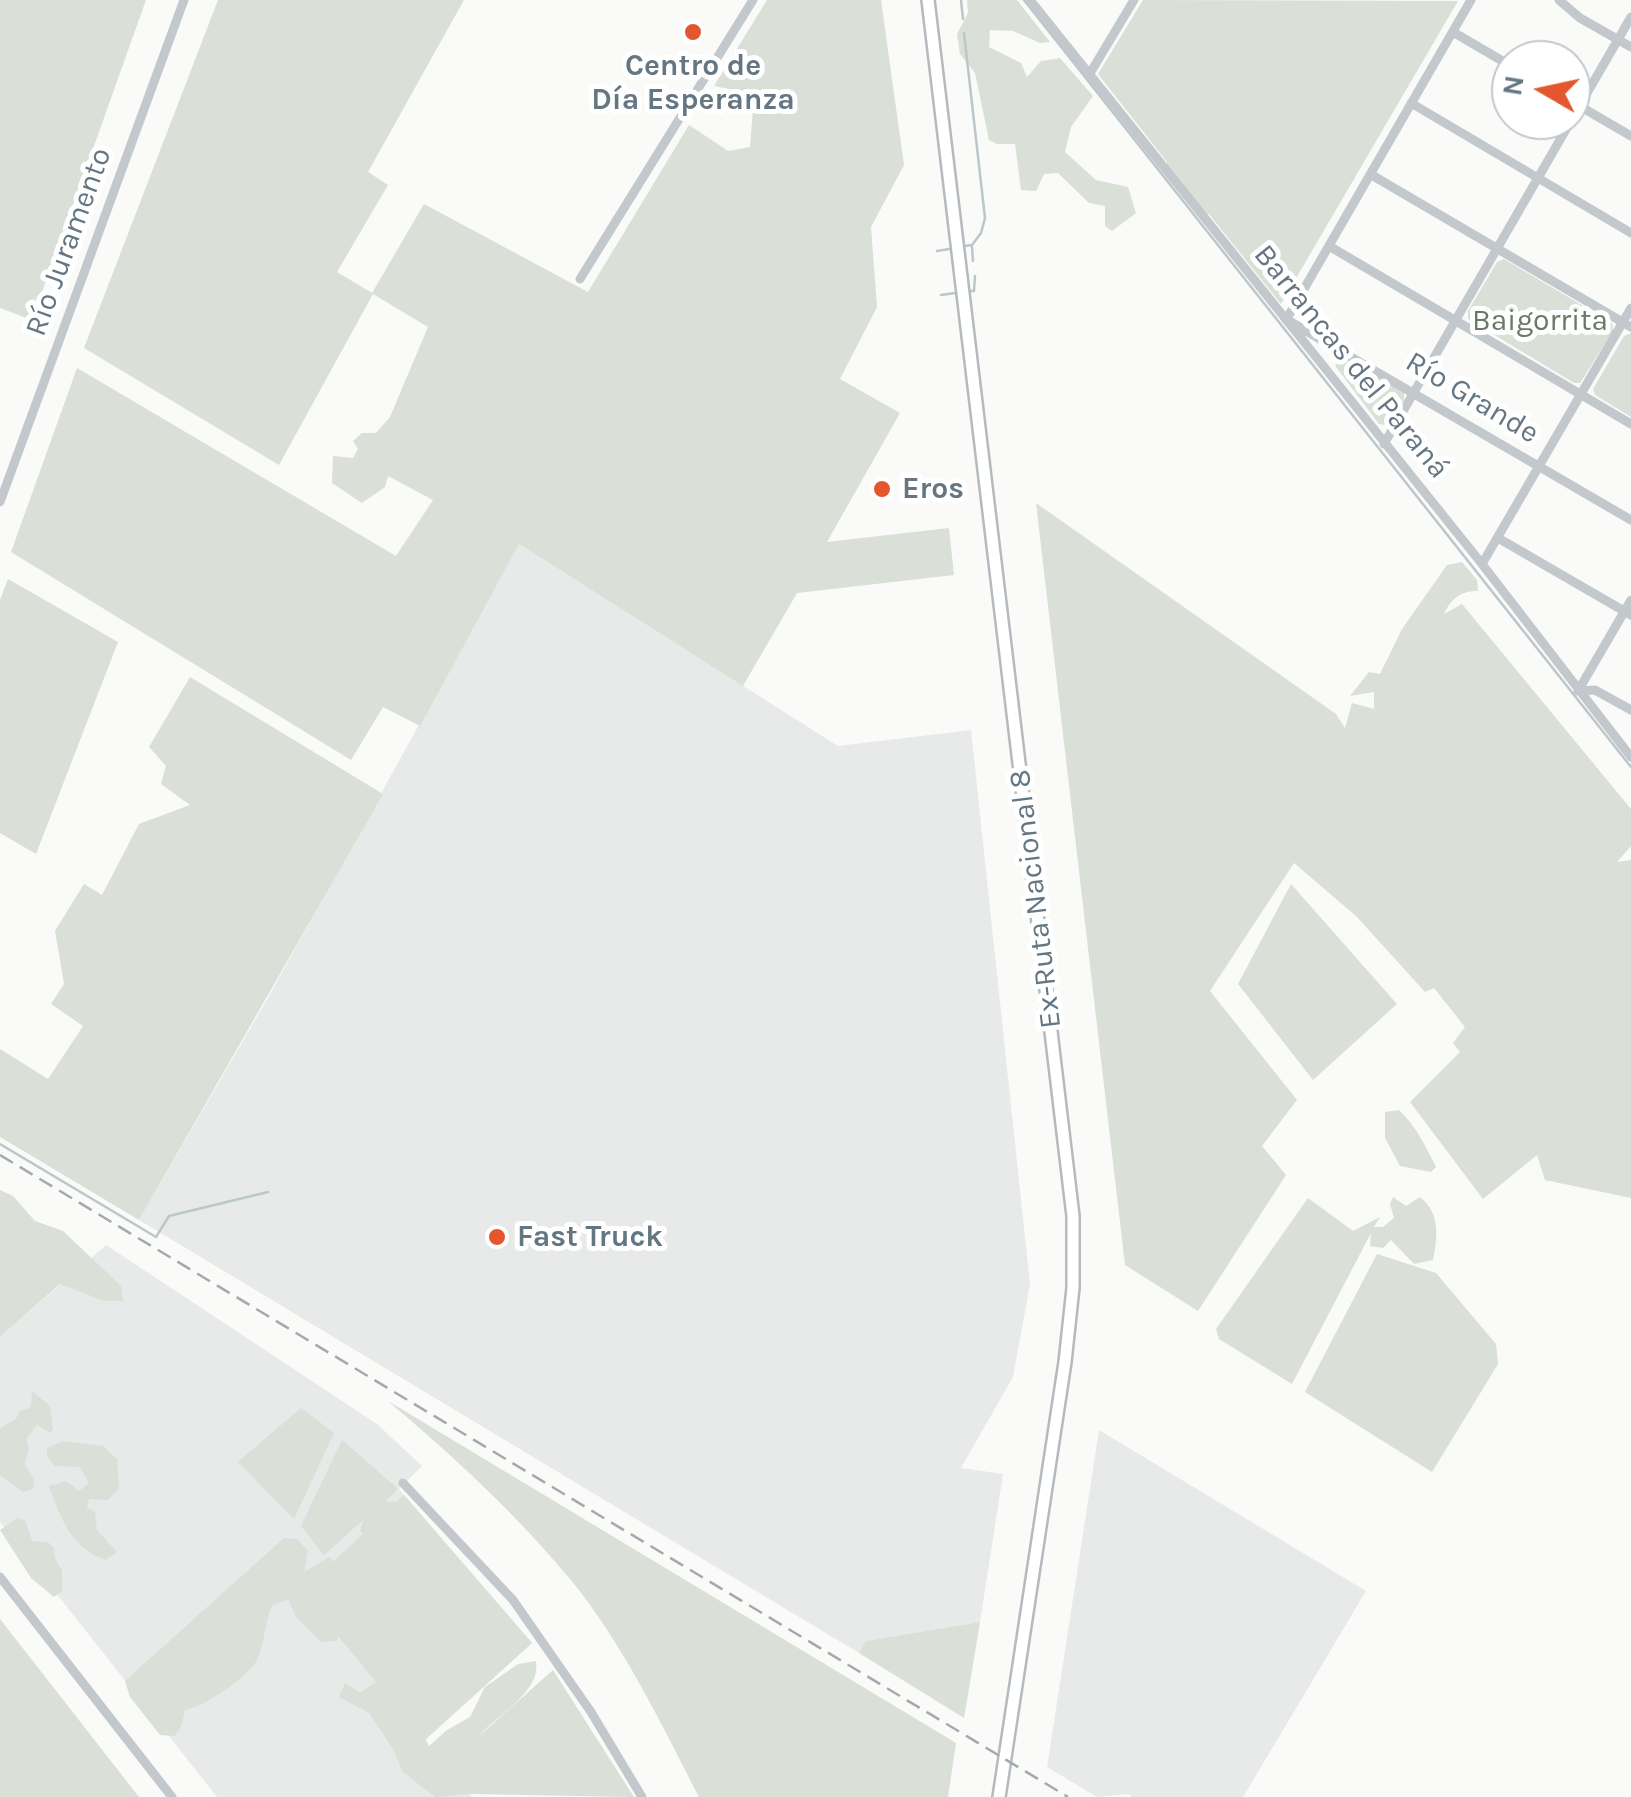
<!DOCTYPE html>
<meta charset="utf-8">
<style>
body{margin:0}
#map{position:relative;width:1631px;height:1797px;overflow:hidden;background:#fafaf8;font-family:Karla,sans-serif}
canvas{display:block}
.north{position:absolute;left:1491px;top:40px;width:100px;height:100px;box-sizing:border-box;background:#fff;border:2px solid #c1c8cd;border-radius:50%;rotate:279deg;font-size:28px;font-weight:700;line-height:40px;text-align:center;color:#657683}
.north::after{content:'';display:block;margin:auto;width:35px;height:45px;background:#e4572e;clip-path:polygon(50% 0,100% 100%,50% 72%,0 100%)}
</style>
<div id="map">
<canvas width="1631" height="1797"></canvas>
<div class="north">N</div>
</div>
<script>
const context = document.querySelector('canvas').getContext('2d');
context.lineJoin = 'round';
function fill(path, color) {
  context.fillStyle = color;
  context.fill(path, 'evenodd');
}
function trace(path, color, width, dash) {
  context.strokeStyle = color;
  context.lineWidth = width;
  context.lineCap = dash ? 'butt' : 'round';
  context.setLineDash(dash || []);
  context.stroke(path);
}
function label(font, color, halo, rows, align = 'center') {
  context.font = font + ' Karla,sans-serif';
  context.lineWidth = 10;
  context.setLineDash([]);
  context.textBaseline = 'middle';
  context.strokeStyle = halo;
  context.fillStyle = color;
  for (const [text, x, y, turn = 0] of rows) {
    context.save();
    context.translate(x, y);
    context.rotate((+turn || 0) * Math.PI / 180);
    context.textAlign = isNaN(turn) ? turn : align;
    if (halo) context.strokeText(text, 0, 0);
    context.fillText(text, 0, 0);
    context.restore();
  }
}
const built = new Path2D(`
 M519,544L838,746L971,730L1030,1284L1013,1377L961,1468L1003,1474L980,1622L867,1641L859,1653L139,1220L269,996Z
 M106,1245L377,1424L422,1466L399,1489L532,1643L425,1740L472,1797H217L0,1522V1337Z
 M1099,1430L1366,1591L1243,1797H1132L1129,1794L1097,1797L1047,1767Z`);
const green = new Path2D(`
 M0,0H146L32,320L0,308Z
 M218,0H464L368,172L388,185L337,272L372,293L424,204L588,292L689,125L728,151L750,147L754,94L714,86L767,0H881L904,165L871,227L877,307L840,379L900,413L827,542L949,528L954,575L797,593L743,686L519,544L420,726L383,707L351,760L11,552L77,368L396,556L433,500L388,476L385,487L362,503L332,483L333,456L353,458L358,449L353,441L362,433H376L390,417L428,327L373,294L279,465L84,348Z
 M967,0H1017L1050,42L1040,43L1013,31L990,30L989,47L1021,63L1027,77L1041,61L1060,58L1093,96L1071,127L1065,152L1096,180L1128,187L1136,213L1112,231L1105,226V206L1089,203L1058,173L1044,174L1036,191L1021,190L1015,144H997L989,140L975,73L960,54L957,34L968,13Z
 M1143,0L1458,1L1281,304L1209,214L1204,215L1167,169V162L1098,74Z
 M1504,259L1612,323L1613,331L1580,383H1574L1468,319V311L1497,262Z
 M1631,333V417L1595,395L1593,389L1624,336Z
 M1344,356L1404,392V399L1388,425L1379,424L1336,367L1335,360Z
 M1036,503L1336,714L1345,728L1352,703L1374,709V692L1350,696L1369,672L1380,674L1402,629L1447,565L1462,562L1477,580L1478,591C1460,591 1451,599 1444,614L1462,604L1631,809V846L1617,862L1631,860V1198L1545,1180L1537,1155L1483,1199L1410,1102L1460,1052L1453,1043L1465,1027L1434,988L1425,992L1356,916L1294,863L1210,991L1297,1100L1262,1146L1286,1175L1198,1311L1125,1265Z
 M8,579L118,642L36,854L0,833V600Z
 M190,677L383,794L139,1220L0,1137V1049L48,1079L83,1026L51,1004L64,984L55,931L84,884L102,895L139,824L190,805L161,784L166,766L149,747Z
 M1291,884L1397,1004L1313,1080L1238,984Z
 M1399,1110C1416,1126 1426,1147 1436,1167L1431,1172L1400,1166L1385,1138V1112Z
 M0,1190L13,1196L35,1221L63,1231L121,1286L123,1301H104L60,1284L0,1337Z
 M1393,1197L1406,1206L1420,1197C1440,1212 1438,1238 1433,1260L1414,1264L1391,1240L1383,1248L1370,1246L1371,1233L1292,1384L1219,1339L1216,1329L1308,1198L1353,1231L1380,1217L1374,1227H1383L1394,1218L1390,1204Z
 M1377,1254L1436,1273L1496,1344L1498,1364L1432,1472L1305,1392Z
 M32,1391L50,1406L53,1429L50,1433L37,1425L26,1439L29,1448L25,1464L34,1480L33,1489L23,1492L0,1475V1428L16,1419L19,1412L31,1407Z
 M388,1401L956,1743L948,1797H699C662,1725 622,1642 570,1579C516,1514 452,1455 388,1401Z
 M301,1408L334,1433L294,1519L238,1462Z
 M342,1440L398,1489L385,1502L397,1501L404,1495L532,1643L426,1739L428,1747L447,1730L470,1717L485,1687L518,1664L536,1661C542,1691 497,1715 479,1736L553,1670L634,1797L470,1794L435,1797L403,1772L393,1749L369,1713L339,1697L345,1683L360,1693L376,1682L339,1637L336,1641L321,1642L296,1617L288,1599L272,1606C264,1623 265,1644 257,1660C247,1678 205,1706 185,1710L182,1724L175,1736L160,1735L130,1697L125,1681L284,1538L297,1539L308,1551L304,1572L330,1557L333,1562L363,1534L360,1531L363,1520L324,1555L301,1526Z
 M63,1441L103,1446L117,1459L119,1488L108,1500L89,1499L87,1508L95,1512L97,1530L117,1552L106,1560C71,1548 61,1519 49,1486L66,1481L79,1491L89,1483L80,1467L55,1466L47,1456V1448Z
 M17,1518L25,1520L32,1541L48,1542L54,1548L55,1558L62,1571V1591L54,1597L31,1578L0,1530Z
 M0,1619L139,1797H0Z
 M980,1622L964,1718L859,1653L866,1641Z`);
const stream = new Path2D(`
 M961,0L963,19
 M1024,0L1631,767
 M964,246L972,245L981,233L985,218L964,33
 M972,247L973,261
 M937,251L949,249
 M970,291H974L975,276
 M941,295L955,293
 M0,1144L156,1237L169,1216L268,1192`);
const minor = new Path2D(`
 M1030,0L1482,564L1631,757
 M1559,0L1580,18L1631,47
 M1453,32L1511,66
 M1089,75L1134,0
 M1571,101L1631,136
 M1411,103L1631,233
 M1370,174L1631,327
 M1329,246L1631,424
 M580,279L753,0
 M1286,320L1471,0
 M1289,321L1631,520
 M1384,444L1631,17
 M0,502L184,0
 M1498,538L1631,615
 M1482,564L1631,308
 M1578,691L1631,600
 M1578,691L1595,690L1631,710
 M403,1483L513,1600L591,1712L642,1797
 M0,1577L172,1797`);
const major = new Path2D(`
 M928,0L1073,1216V1288L1065,1362L999,1797`);
const rail = new Path2D(`
 M0,1155L1068,1797`);
const markers = [
 [693,32,10,"#e4572e"],
 [882,489,10,"#e4572e"],
 [497,1237,10,"#e4572e"]
];
const poiNames = [
 ["Centro de",693,66,"center"],
 ["Día Esperanza",693,100,"center"],
 ["Eros",902,489],
 ["Fast Truck",517,1237]
];
const streetNames = [
 ["Río Juramento",69,242,-70],
 ["Barrancas del Paraná",1351,362,51],
 ["Río Grande",1472,398,31],
 ["Ex-Ruta Nacional 8",1036,899,-97]
];
const parkNames = [
 ["Baigorrita",1540,321]
];
fill(built, '#e8e9e9');
fill(green, '#dadfd7');
trace(stream, '#bbc7cb', 2.5);
trace(major, '#b5babe', 16);
trace(minor, '#c3c8cc', 9);
trace(major, '#fff', 11);
trace(rail, '#a2aab0', 2.5, [15, 8]);
for (const [x, y, r, color] of markers) {
  const dot = new Path2D();
  dot.arc(x, y, r, 0, 2 * Math.PI);
  context.fillStyle = color;
  context.fill(dot);
  trace(dot, '#fff', 4);
}
label('bold 30px', '#657683', '#fff', poiNames, 'left');
label('30px', '#657683', '#fff', streetNames);
label('30px', '#687a64', '#fff', parkNames);
</script>
